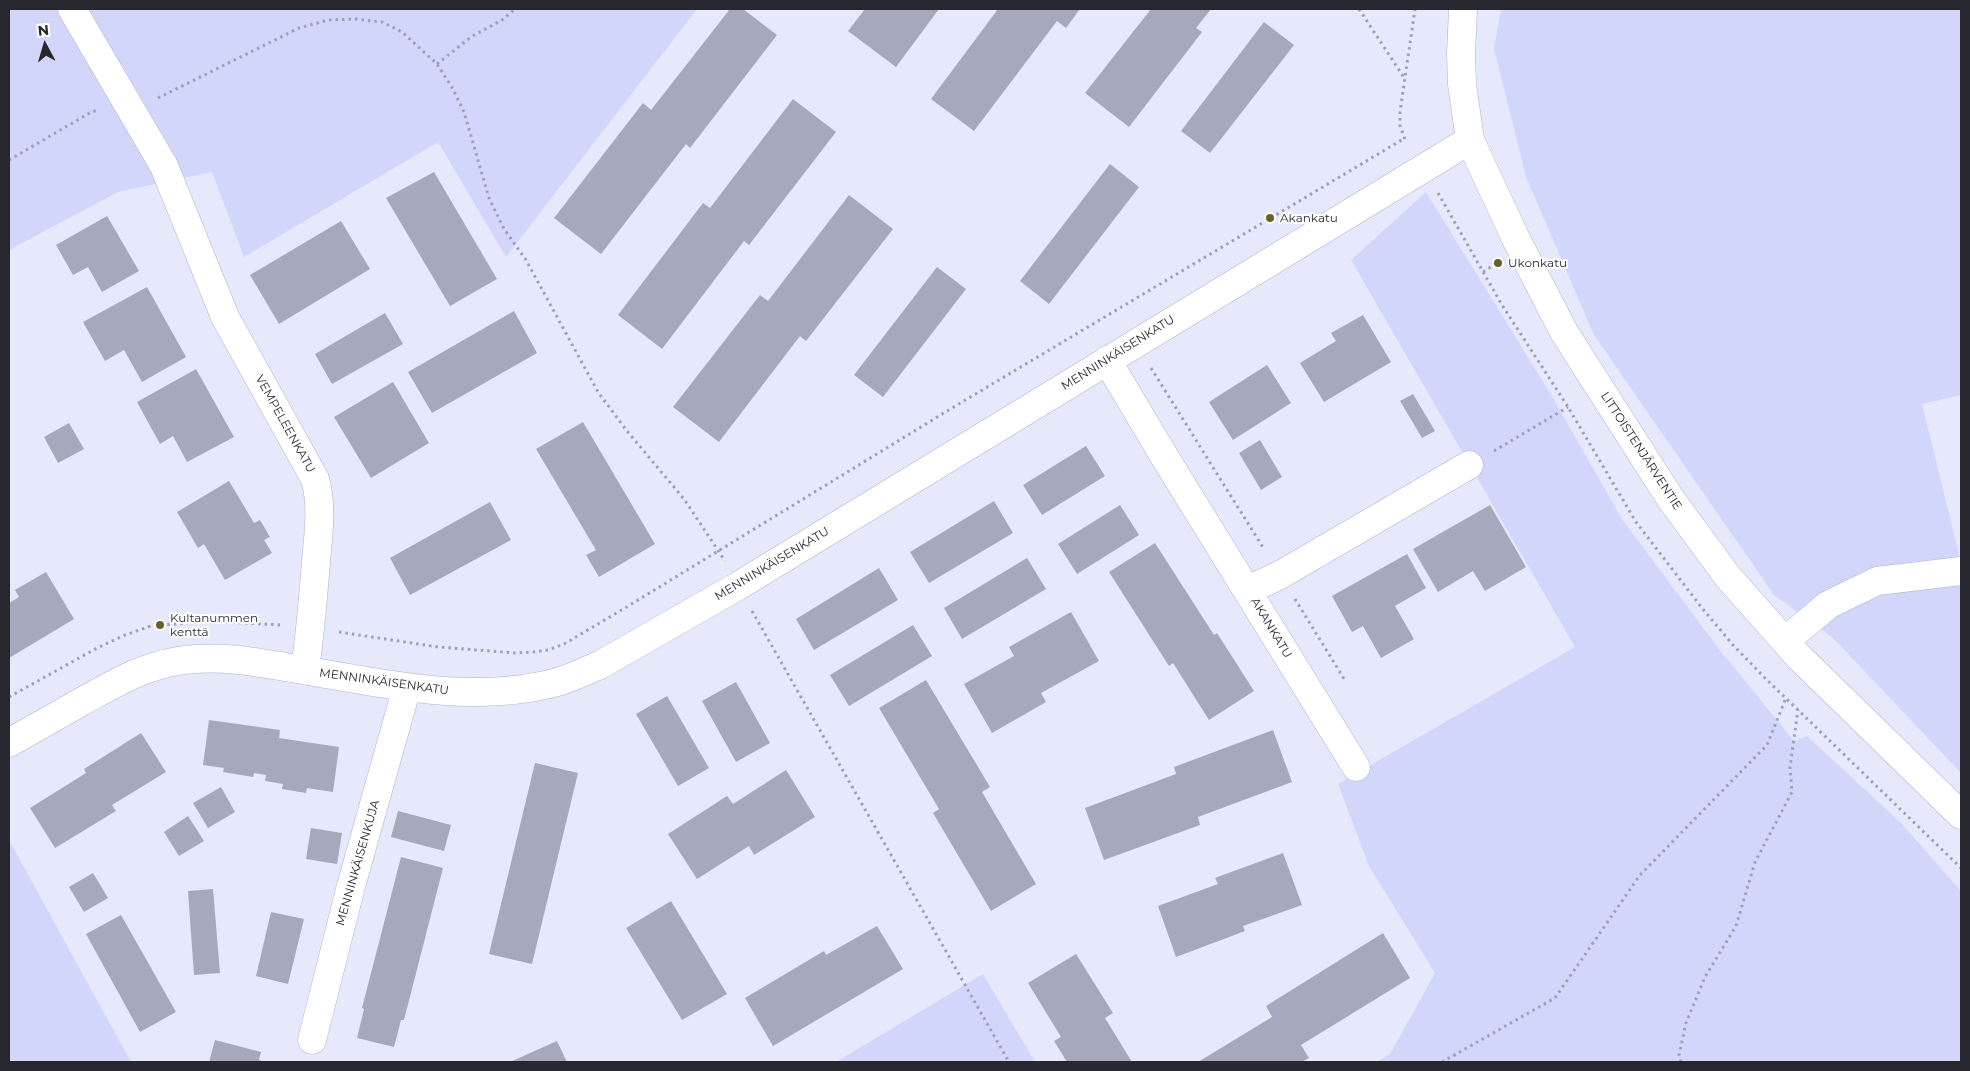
<!DOCTYPE html>
<meta charset="utf-8">
<style>
body{margin:0}
#map{position:relative;width:1970px;height:1071px;overflow:hidden;background:#e6e9fc;font-family:Montserrat,sans-serif}
canvas{display:block}
.frame{position:absolute;inset:0;border:10px solid #27282f;pointer-events:none}
.north{position:absolute;left:20px;top:20px;width:50px;height:50px;-webkit-text-stroke:4px #fff;paint-order:stroke;rotate:354deg;font-size:14px;font-weight:700;line-height:20px;text-align:center;color:#27282f}
.north::after{content:'';display:block;margin:auto;width:18px;height:22px;background:#27282f;clip-path:polygon(50% 0,100% 100%,50% 72%,0 100%)}
</style>
<div id="map">
<canvas width="1970" height="1071"></canvas>
<div class="frame"></div>
<div class="north">N</div>
</div>
<script>
const context = document.querySelector('canvas').getContext('2d');
context.lineJoin = 'round';
function fill(path, color) {
  context.fillStyle = color;
  context.fill(path, 'evenodd');
}
function trace(path, color, width, dash) {
  context.strokeStyle = color;
  context.lineWidth = width;
  context.lineCap = dash ? 'butt' : 'round';
  context.setLineDash(dash || []);
  context.stroke(path);
}
function label(font, color, halo, rows, align = 'center') {
  context.font = font + ' Montserrat,sans-serif';
  context.lineWidth = 4;
  context.setLineDash([]);
  context.textBaseline = 'middle';
  context.strokeStyle = halo;
  context.fillStyle = color;
  for (const [text, x, y, turn = 0] of rows) {
    context.save();
    context.translate(x, y);
    context.rotate((+turn || 0) * Math.PI / 180);
    context.textAlign = isNaN(turn) ? turn : align;
    if (halo) context.strokeText(text, 0, 0);
    context.fillText(text, 0, 0);
    context.restore();
  }
}
const green = new Path2D(`
 M9,9H697L506,257L438,142L244,257L212,172L118,192L9,250Z
 M1501,9H1961V395L1922,404L1961,563V773L1833,638L1774,595L1594,335L1526,177L1494,49Z
 M1426,192L1550,393L1622,519L1719,649L1794,741L1807,736L1901,823L1961,891V1062H1377L1390,1054L1435,973L1369,866L1338,784L1575,647L1351,260Z
 M9,840L131,1062H9Z
 M983,974L1035,1062H836Z`);
const building = new Path2D(`
 M730,9H743L777,35L690,148L686,144L601,254L554,218L643,103L651,110Z
 M865,9H939L896,67L848,31Z
 M998,9H1080L1066,28L1057,21L974,131L931,99Z
 M1151,9H1211L1196,28L1202,32L1129,127L1085,93Z
 M1264,22L1294,45L1210,153L1181,131Z
 M793,99L836,132L749,245L744,241L662,349L618,315L703,203L710,208Z
 M1110,164L1139,187L1049,304L1020,281Z
 M434,172L497,279L450,306L386,198Z
 M849,195L893,229L806,341L800,336L719,442L673,407L760,295L768,301Z
 M107,216L139,271L102,292L88,267L73,275L56,245Z
 M341,221L370,269L279,324L250,275Z
 M937,267L966,289L883,397L854,375Z
 M147,287L186,357L142,382L124,350L105,361L83,322Z
 M514,311L537,353L432,413L408,372Z
 M385,313L403,344L332,384L315,354Z
 M1363,315L1391,362L1324,402L1300,363L1336,341L1331,333Z
 M1267,365L1291,403L1233,440L1209,402Z
 M196,369L234,437L187,462L173,436L160,444L137,402Z
 M393,382L429,443L371,478L334,417Z
 M1413,394L1435,431L1422,438L1400,401Z
 M583,422L655,544L599,577L586,555L596,550L536,449Z
 M69,423L84,449L58,463L44,437Z
 M1260,440L1282,477L1261,490L1239,453Z
 M1086,446L1105,476L1042,515L1023,485Z
 M229,481L254,523L260,520L270,537L264,540L272,553L225,580L204,544L198,548L177,512Z
 M994,501L1013,533L929,583L910,552Z
 M490,502L511,540L410,595L390,558Z
 M1120,505L1139,535L1077,574L1058,544Z
 M1490,505L1526,567L1485,591L1473,571L1438,592L1413,549Z
 M1155,543L1214,635L1217,633L1254,691L1209,720L1173,663L1169,666L1109,572Z
 M1407,554L1426,588L1395,606L1414,639L1381,658L1363,626L1352,632L1332,596Z
 M1027,558L1046,589L962,639L944,608Z
 M879,568L898,600L814,650L796,619Z
 M46,572L74,619L9,658V603L19,597L15,590Z
 M1071,612L1099,661L1041,693L1046,702L992,733L964,684L1014,656L1009,647Z
 M913,625L932,656L849,706L830,675Z
 M926,680L990,787L982,792L1036,884L991,911L933,813L939,809L879,708Z
 M736,682L770,743L736,762L702,701Z
 M667,696L709,768L678,786L636,714Z
 M209,720L280,730L279,738L339,747L333,792L307,788L306,793L282,789L283,784L265,781L266,775L254,773L253,777L223,772L224,768L203,765Z
 M1273,730L1292,782L1198,817L1200,825L1104,860L1085,808L1176,774L1174,767Z
 M141,733L166,772L112,805L116,811L55,848L30,808L86,773L84,769Z
 M535,763L578,773L532,964L489,954Z
 M786,770L815,817L754,855L749,846L697,879L668,834L727,796L733,804Z
 M221,787L235,812L208,828L193,803Z
 M398,811L451,825L444,851L391,837Z
 M188,816L204,841L179,856L164,832Z
 M311,828L342,833L337,864L306,859Z
 M1283,853L1302,905L1243,926L1245,931L1176,957L1158,906L1218,884L1215,878Z
 M401,857L443,868L404,1020H401L394,1047L357,1038L364,1009L362,1008Z
 M93,873L108,898L84,912L69,887Z
 M213,889L220,973L194,975L188,891Z
 M671,901L727,994L682,1020L626,928Z
 M271,912L304,919L288,984L256,976Z
 M121,915L176,1012L140,1032L86,934Z
 M877,926L903,969L773,1046L745,998L824,951L826,955Z
 M1383,933L1410,978L1301,1045L1309,1058L1302,1062H1198L1272,1017L1266,1006Z
 M1076,954L1113,1013L1105,1018L1132,1062H1067L1054,1041L1061,1037L1028,983Z
 M215,1040L261,1052L259,1060L266,1062H209Z
 M557,1041L567,1062H510Z`);
const path = new Path2D(`
 M1359,9L1405,79
 M437,64L471,37L502,20L515,9
 M158,98L299,28L328,20L356,19L382,22L402,32L437,64L453,89L464,112L489,198L504,229L526,260L598,392L627,431L684,499L725,561
 M1405,139L1400,126V112L1415,9
 M9,160L93,111H97
 M1438,193L1502,305L1568,407L1636,522L1702,608L1733,645L1764,677L1961,868
 M1483,272L1497,263
 M1151,368L1264,549
 M1494,451L1568,407
 M1295,599L1346,682
 M752,611L1009,1062
 M339,632L438,647L515,653L533,652L548,650L564,644L625,608L952,408L1405,138
 M9,697L97,648L125,635L151,626L207,621L281,625
 M1442,1062L1555,998L1640,875L1767,745L1786,698
 M1681,1062L1679,1055L1686,1023L1705,977L1736,926L1755,862L1792,792L1790,767L1798,710`);
const minor = new Path2D(`
 M72,9L164,166L225,317L315,479C323,507 318,535 316,563C313,599 310,635 305,670
 M1463,9L1461,54L1462,84L1470,140L1515,237L1564,332L1670,498L1728,577L1798,656L1961,815
 M1107,360L1164,456L1356,767
 M1248,590L1280,575L1469,465
 M1785,641L1828,605L1877,581L1961,571
 M9,743C33,729 57,716 81,702C114,684 141,667 178,661C220,654 261,663 303,670C385,684 471,704 554,683C570,679 585,671 600,665L738,586L1470,140
 M312,1040L351,886L407,687`);
const markers = [
 [1270,218,5,"#67602c"],
 [1498,263,5,"#67602c"],
 [160,625,5,"#67602c"]
];
const poiNames = [
 ["Akankatu",1280,218],
 ["Ukonkatu",1508,263],
 ["Kultanummen",170,618],
 ["kenttä",170,632]
];
const streetNames = [
 ["MENNINKÄISENKATU",1118,353,-32],
 ["VEMPELEENKATU",285,424,61],
 ["LITTOISTENJÄRVENTIE",1641,451,57],
 ["MENNINKÄISENKATU",772,564,-31],
 ["AKANKATU",1271,628,59],
 ["MENNINKÄISENKATU",384,682,8],
 ["MENNINKÄISENKUJA",358,863,-74]
];
fill(green, '#d3d6fb');
fill(building, '#a6a8bb');
trace(minor, '#b0b2c5', 29);
trace(path, '#9fa1b0', 3, [2.5, 4]);
trace(minor, '#fff', 28);
for (const [x, y, r, color] of markers) {
  const dot = new Path2D();
  dot.arc(x, y, r, 0, 2 * Math.PI);
  context.fillStyle = color;
  context.fill(dot);
  trace(dot, '#fff', 2);
}
label('12px', '#27282f', '#fff', poiNames, 'left');
label('12px', '#27282f', '#fff', streetNames);
</script>
